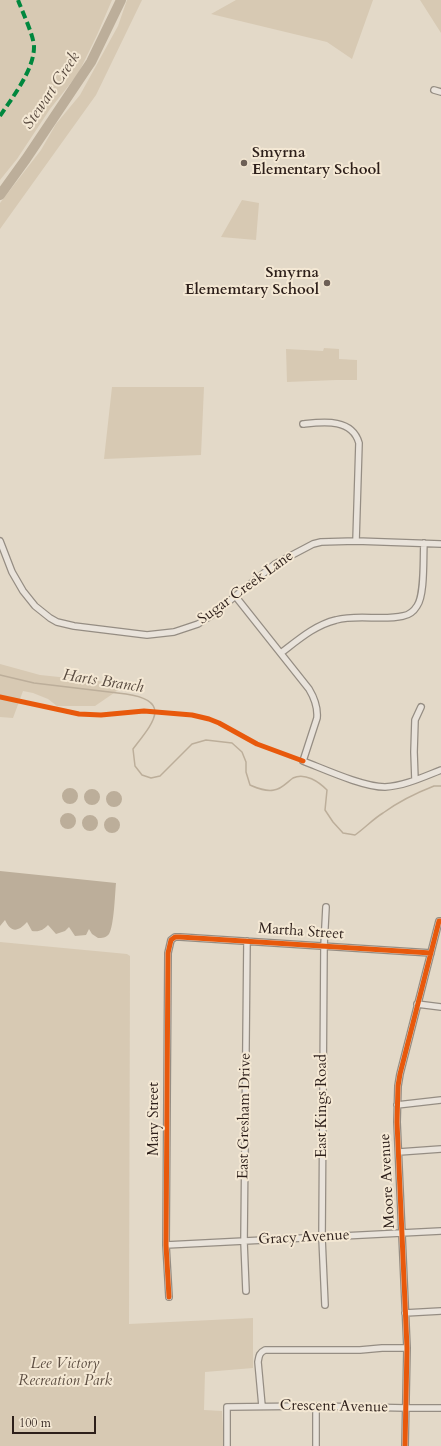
<!DOCTYPE html>
<style>
body{margin:0}
#map{position:relative;width:441px;height:1446px;overflow:hidden;background:#e3d9c8;font-family:Cardo,serif}
canvas{display:block}
.scale{position:absolute;left:12px;top:1416px;width:84px;height:18px;box-sizing:border-box;border:2px solid #2d1f1a;border-top:0;padding-left:5px;font-size:12px;line-height:14px;white-space:nowrap;color:#2d1f1a;-webkit-text-stroke:3px #f4e8d4;paint-order:stroke}
</style>
<div id="map">
<canvas width="441" height="1446"></canvas>
<div class="scale">100 m</div>
</div>
<script>
const context = document.querySelector('canvas').getContext('2d');
context.lineJoin = 'round';
function fill(path, color) {
  context.fillStyle = color;
  context.fill(path, 'evenodd');
}
function trace(path, color, width, dash) {
  context.strokeStyle = color;
  context.lineWidth = width;
  context.lineCap = dash ? 'butt' : 'round';
  context.setLineDash(dash || []);
  context.stroke(path);
}
function label(font, color, halo, rows, align = 'center') {
  context.font = font + ' Cardo,serif';
  context.lineWidth = 4;
  context.setLineDash([]);
  context.textBaseline = 'middle';
  context.strokeStyle = halo;
  context.fillStyle = color;
  for (const [text, x, y, turn = 0] of rows) {
    context.save();
    context.translate(x, y);
    context.rotate((+turn || 0) * Math.PI / 180);
    context.textAlign = isNaN(turn) ? turn : align;
    if (halo) context.strokeText(text, 0, 0);
    context.fillText(text, 0, 0);
    context.restore();
  }
}
const green = new Path2D(`
 M0,0H112L97,35L78,74L50,109L17,159L0,180Z
 M127,0H142L96,95L0,229V203L41,150L56,124L80,95L118,26Z
 M236,0H373L352,59L327,42L211,14Z
 M420,0H441V33Z
 M242,200L259,203L256,240L221,237Z
 M324,348L339,349V359L357,360V380H336L287,382L286,349L323,351Z
 M112,387H204L201,455L104,459Z
 M0,664L40,675L127,684L95,706H57L48,699L33,693L23,691L13,718L0,717Z
 M0,942L127,954L130,956L129,1324L253,1318V1368L205,1372L204,1410L222,1411L224,1446H0Z`);
const water = new Path2D(`
 M62 796a8 8 0 1 1 16 0a8 8 0 1 1-16 0Z
 M84 797a8 8 0 1 1 16 0a8 8 0 1 1-16 0Z
 M106 799a8 8 0 1 1 16 0a8 8 0 1 1-16 0Z
 M60 821a8 8 0 1 1 16 0a8 8 0 1 1-16 0Z
 M82 823a8 8 0 1 1 16 0a8 8 0 1 1-16 0Z
 M104 825a8 8 0 1 1 16 0a8 8 0 1 1-16 0Z
 M0,871L116,883C115,894 114,926 109,934C106,938 102,938 98,938L92,934L89,929L86,935L75,936L69,927L65,931L56,934L48,925C43,930 40,932 32,931L27,922C18,932 11,933 5,920L0,926Z`);
const stream = new Path2D(`
 M0,675L34,683L126,694C174,701 152,724 133,749L135,766L142,775L151,778L160,776L192,744L206,740L232,743L242,752L246,762V772L250,785C257,788 266,792 274,790C282,789 287,782 293,778C305,772 319,782 327,790L325,810L333,822L343,833L355,835C365,828 373,819 383,813C398,802 416,793 434,786H441`);
const river = new Path2D(`
 M0,195L26,159L91,62L121,0`);
const minor = new Path2D(`
 M434,90L441,92
 M303,424C323,422 352,418 359,443L356,541
 M0,541L12,572L23,591L35,606L50,618L57,622L74,626L147,635L174,632L198,624L212,615L275,564L313,544L321,542L356,541L441,544
 M236,597L309,689C315,699 318,707 317,718L303,761C324,769 363,787 385,787C404,786 423,777 441,770
 M281,653C298,640 315,625 336,620C358,614 382,621 403,616C409,615 414,611 417,606C425,595 423,558 424,543
 M415,780L414,752L415,720L421,707
 M417,1004L441,1007
 M397,1105L441,1100
 M399,1152L441,1149
 M166,1245L441,1231
 M246,1291L244,1242L247,941
 M169,1297L166,1245L168,953L171,940L175,937H180L431,953
 M325,1305L322,1238L324,946L326,907
 M405,1313L441,1311
 M262,1406L258,1362C259,1356 259,1353 265,1350H360L382,1348H407
 M227,1446V1407L316,1406L406,1408H441
 M316,1446V1406
 M405,1446L407,1348L397,1122L398,1086L400,1074L439,921H441`);
const quiet = new Path2D(`
 M0,116C12,98 34,70 34,47C34,36 22,11 18,0`);
const cycleway = new Path2D(`
 M0,697L79,714L101,715L144,711L192,715L209,719L219,723L257,744L303,761
 M169,1297L166,1245L168,953L171,940L175,937H180L431,953
 M405,1446L407,1348L397,1122L398,1086L400,1074L439,921H441`);
const markers = [
 [244,163,4,"#6d6057"],
 [327,283,4,"#6d6057"]
];
const poiNames = [
 ["Smyrna",252,154],
 ["Elementary School",252,171],
 ["Smyrna",319,274,"right"],
 ["Elememtary School",319,291,"right"]
];
const streetNames = [
 ["Sugar Creek Lane",246,588,-36],
 ["Martha Street",301,932,4],
 ["East Kings Road",323,1106,-90],
 ["East Gresham Drive",245,1116,-89],
 ["Mary Street",155,1119,-90],
 ["Moore Avenue",388,1181,-93],
 ["Gracy Avenue",304,1238,-3],
 ["Crescent Avenue",334,1407,1]
];
const parkNames = [
 ["Lee Victory",65,1365],
 ["Recreation Park",65,1382]
];
const waterNames = [
 ["Stewart Creek",52,91,-56],
 ["Harts Branch",103,682,9]
];
fill(green, '#d7c9b3');
fill(water, '#bcae9a');
trace(stream, '#bcae9a', 1.5);
trace(river, '#bcae9a', 10);
trace(minor, '#958d83', 8);
trace(minor, '#e9e3db', 5.5);
trace(quiet, '#00873e', 4, [8, 4]);
trace(cycleway, '#e8590c', 5);
for (const [x, y, r, color] of markers) {
  const dot = new Path2D();
  dot.arc(x, y, r, 0, 2 * Math.PI);
  context.fillStyle = color;
  context.fill(dot);
  trace(dot, '#f4e8d4', 1.5);
}
label('bold 15px', '#2d1f1a', '#f4e8d4', poiNames, 'left');
label('15px', '#2d1f1a', '#f4e8d4', streetNames);
label('italic 15px', '#5d4e42', '#f4e8d4', parkNames);
label('italic 16px', '#594b40', '#f4e8d4', waterNames);
</script>
